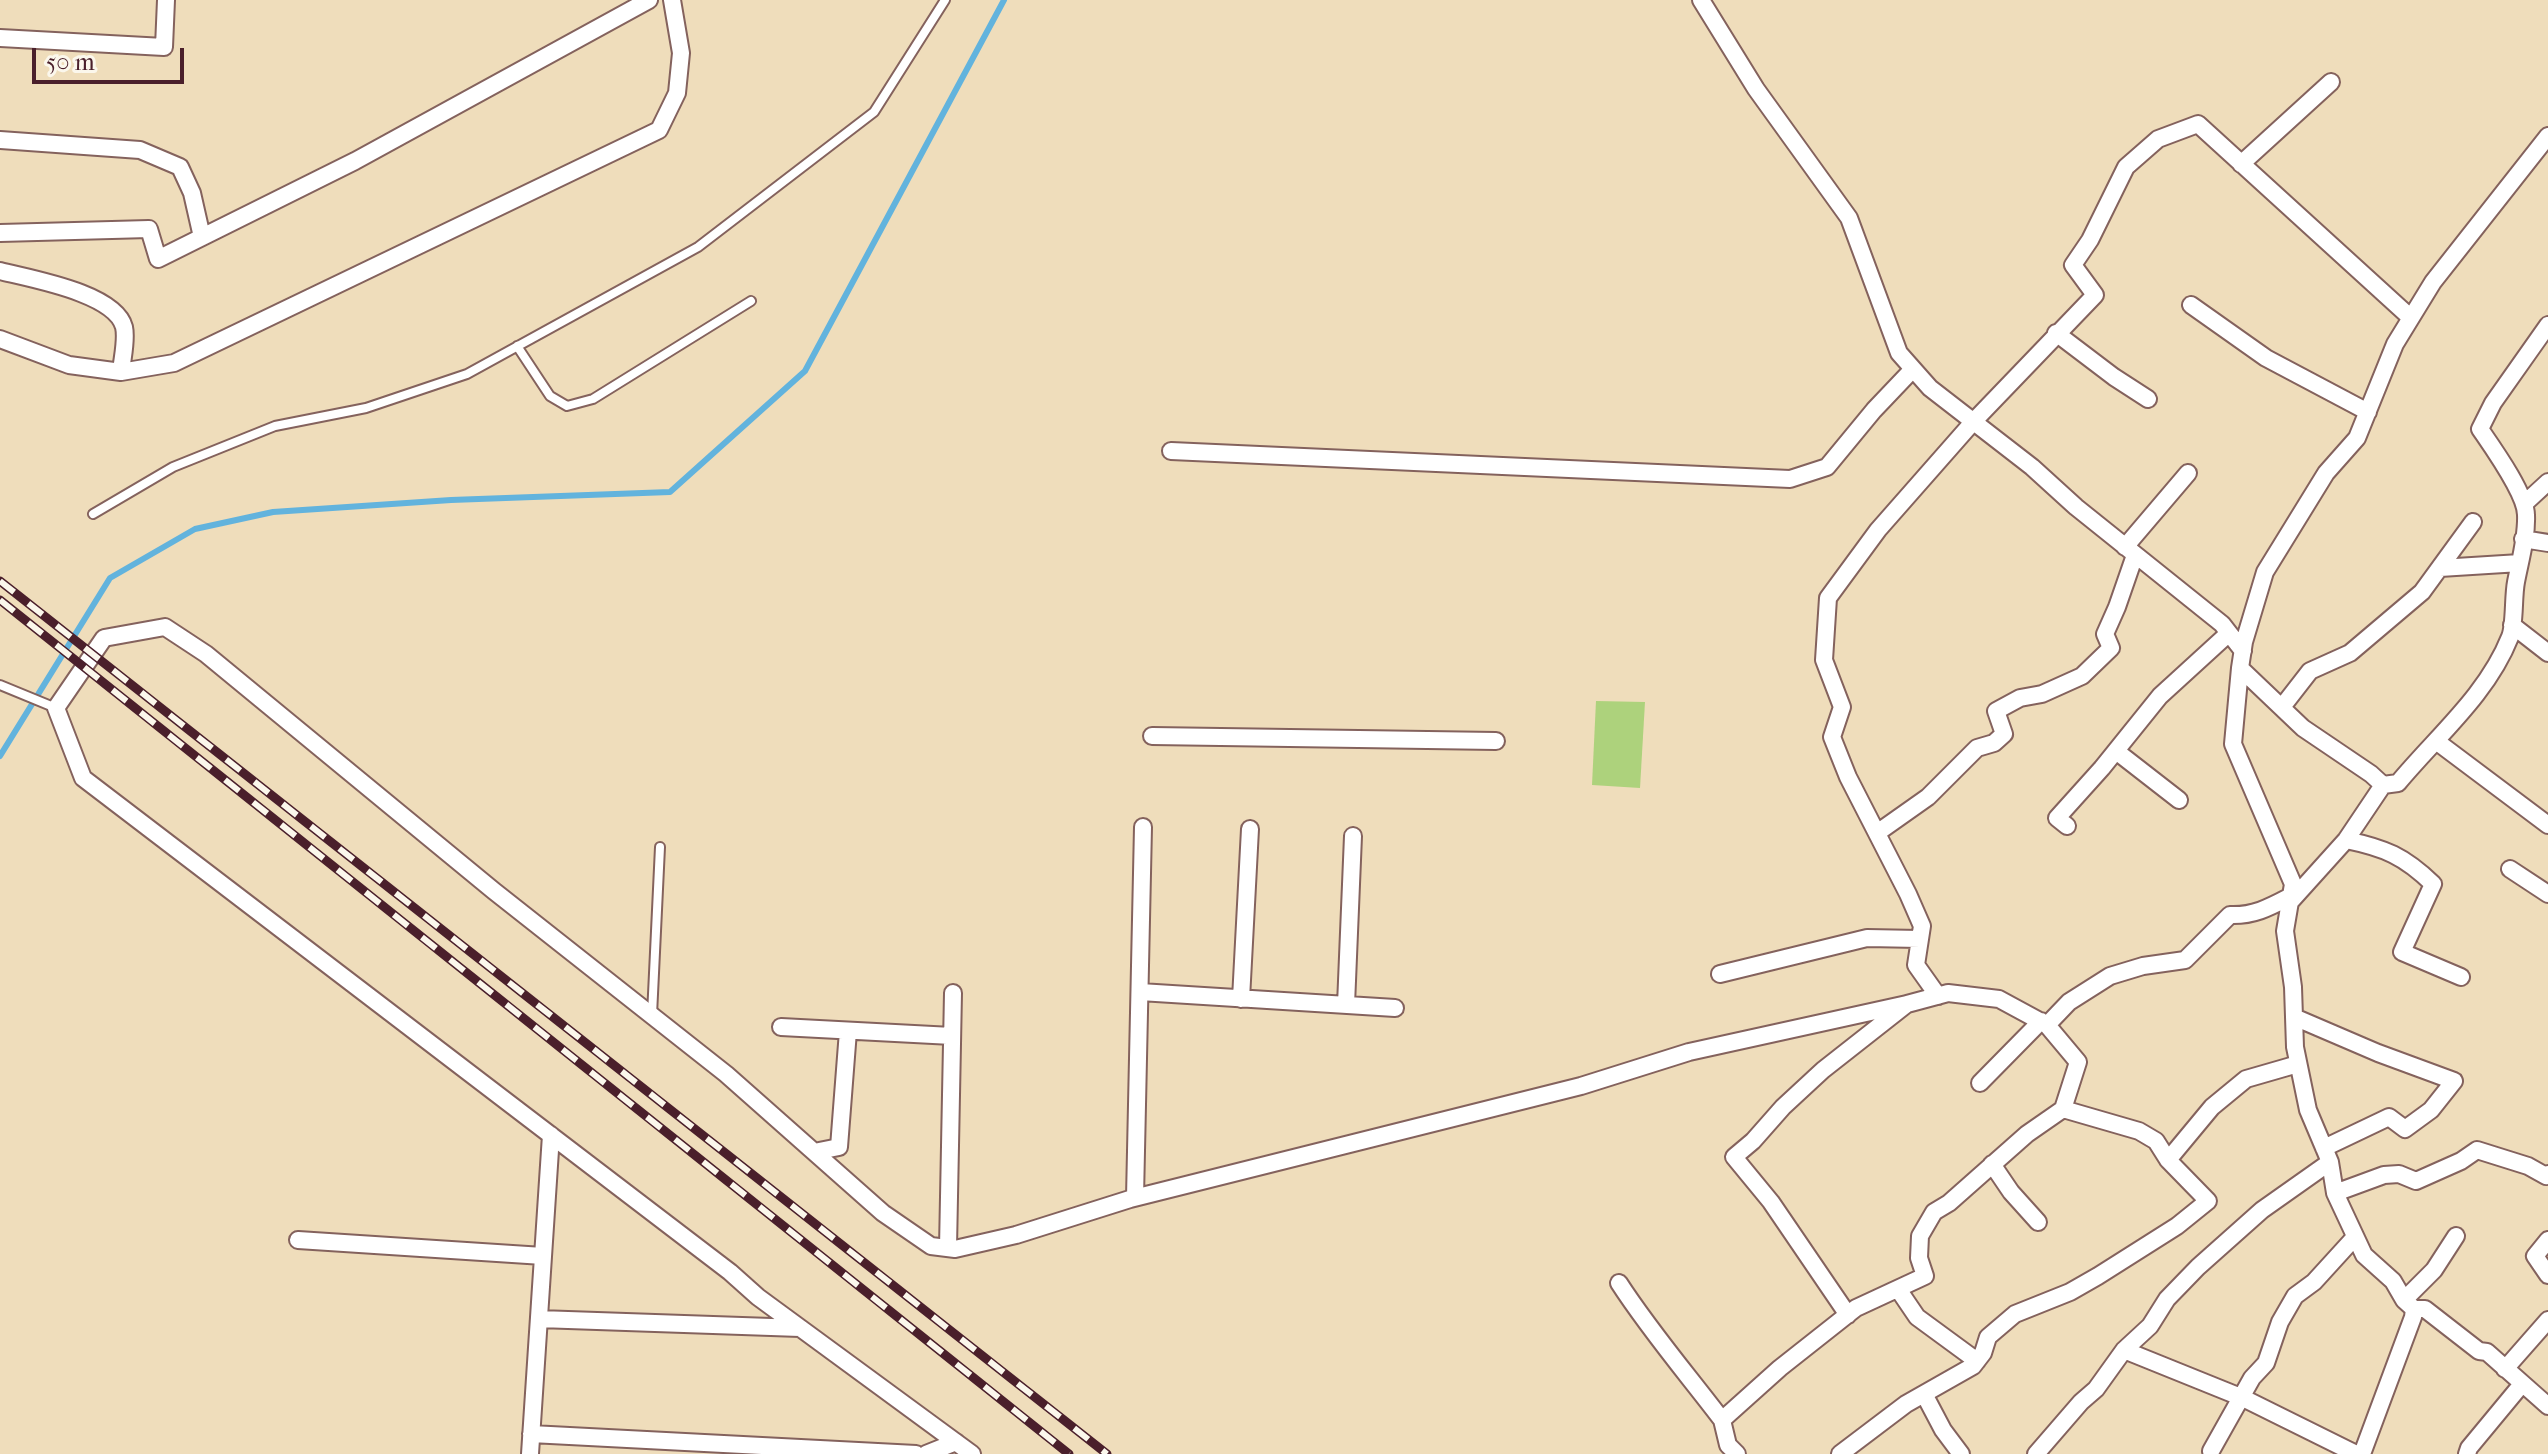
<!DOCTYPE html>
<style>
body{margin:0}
#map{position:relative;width:2548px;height:1454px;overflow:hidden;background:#efddbb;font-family:"IM FELL French Canon",serif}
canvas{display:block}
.scale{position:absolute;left:32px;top:48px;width:152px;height:36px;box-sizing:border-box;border:4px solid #4a1f2b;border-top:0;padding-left:10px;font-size:24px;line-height:28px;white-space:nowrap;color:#4a1f2b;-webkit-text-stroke:6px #fbf7ec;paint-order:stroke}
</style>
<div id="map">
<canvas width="2548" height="1454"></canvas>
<div class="scale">50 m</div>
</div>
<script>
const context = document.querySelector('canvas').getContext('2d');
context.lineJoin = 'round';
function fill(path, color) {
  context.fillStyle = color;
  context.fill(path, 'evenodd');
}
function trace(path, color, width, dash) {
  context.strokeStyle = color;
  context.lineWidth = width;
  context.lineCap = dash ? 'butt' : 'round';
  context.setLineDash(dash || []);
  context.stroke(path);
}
const green = new Path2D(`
 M1596,701L1645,702L1640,788L1592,785Z`);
const stream = new Path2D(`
 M0,756L110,578L195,529L273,512L451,500L670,492L805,371L1004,0`);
const service = new Path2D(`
 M517,346L550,396L567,406L593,399L751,301
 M93,514L173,467L275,426L366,408L467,374L698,247L874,112L945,0
 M0,685L56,708
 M652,1015L660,847`);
const minor = new Path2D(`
 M1701,0L1756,89L1849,218L1899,353L1930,388L2032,467L2076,507L2222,624L2243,651
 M0,38L164,47L166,0
 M2548,136L2433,282L2395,344L2357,438L2326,473L2265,572L2244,642L2240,668L2233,744L2293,884L2285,931L2293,987L2295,1047L2308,1110L2330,1162L2335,1193L2364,1255L2393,1281L2404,1300L2414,1309H2425L2479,1351L2487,1352L2548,1406
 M0,140L140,150L180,167L192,193L202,237
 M2241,164L2331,82
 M0,233L149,229L158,259L355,161L649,0
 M0,271C31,279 115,293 124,327C127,340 122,359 121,372
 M2191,305L2266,358L2368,412
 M2056,333L2114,377L2148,399
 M0,339L69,365L121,372L174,363L659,130L677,93L681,53L672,0
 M1171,451L1790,479L1827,467L1874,410L1913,369
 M2524,504L2548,482
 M2523,539L2548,543
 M2125,547L2188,473
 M2440,568L2520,563
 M2512,625L2548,653
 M2240,668L2303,728L2371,774L2383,785
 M2282,707L2310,671L2350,653L2422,592L2473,522
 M1152,736L1496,741
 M2436,741L2548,825
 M2116,751L2179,800
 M2067,826L2057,818L2102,768L2160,696L2229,633
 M1877,833L1928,797L1977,748L1994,743L2004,734L1996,711L2020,698L2042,694L2082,676L2111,648L2105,634L2117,607L2135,555
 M2346,840C2385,848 2404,856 2433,884L2402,952L2461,977
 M2510,869L2548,894
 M2291,901L2346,840L2383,785L2398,783C2437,736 2487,695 2510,637C2515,625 2513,597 2516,582C2520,561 2527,537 2526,515C2526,494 2493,448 2480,429L2493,403L2548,325
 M1720,974L1867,938L1920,939
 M1140,992L1395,1008
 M1938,996L1916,965L1922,926L1908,894L1848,777L1832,737L1842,707L1824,660L1828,598L1878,530L1973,422L2095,295L2073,265L2090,240L2126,167L2158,139L2198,124L2411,318
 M1241,999L1250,829
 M1346,1005L1353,836
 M2294,1017L2378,1053L2454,1081L2431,1110L2405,1129L2389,1117L2324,1148
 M2047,1025L2069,1002L2110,976L2143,966L2185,960L2230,915C2254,916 2270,907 2291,896
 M781,1027L952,1036
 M1980,1083L2041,1021
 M814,1152L839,1147L848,1031
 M2168,1160L2212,1107L2246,1079L2298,1064
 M1992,1164L2011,1192L2038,1222
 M2335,1193L2384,1175L2399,1174L2416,1181L2461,1161L2477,1150L2528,1166L2546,1176L2548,1174
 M1135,1197L1143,827
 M298,1240L543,1256
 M2548,1240L2535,1256L2548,1275
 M948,1248L953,993
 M1619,1283C1650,1331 1687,1374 1722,1420
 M1898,1289L1917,1317L1977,1361
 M2404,1300L2434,1270L2456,1236
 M1848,1315L1771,1202L1734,1157L1753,1141L1783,1107L1823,1070L1907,1004L1948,993L1999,999L2047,1025L2078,1062L2063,1109
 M539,1319L800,1328
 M2124,1350L2243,1398L2356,1454
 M2505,1369L2548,1320
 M1924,1394L1943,1430L1961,1454
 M531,1434L916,1454
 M2211,1451L2252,1378L2266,1363L2280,1322L2295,1296L2314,1282L2355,1237
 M530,1454L551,1135
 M926,1454L956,1442
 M972,1454L758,1297L730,1272L83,778L56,708L104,638L165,627L206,654L494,891L726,1074L883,1213L931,1246L955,1249L1016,1235L1130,1199L1581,1086L1689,1052L1907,1004
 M1737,1454L1728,1445L1722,1420L1780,1368L1856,1308L1925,1276L1919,1258L1920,1236L1934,1212L1949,1203L2027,1134L2063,1109L2139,1131L2156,1141L2168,1160L2208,1201L2177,1226L2098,1276L2070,1292L2015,1314L1988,1337L1983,1353L1973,1366L1906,1404L1840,1454
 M2036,1454L2081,1402L2096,1389L2124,1350L2150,1326L2167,1299L2198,1267L2262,1210L2330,1162
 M2362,1454L2413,1317L2414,1309
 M2467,1454L2469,1448L2522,1384`);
const rail = new Path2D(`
 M0,581L1107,1454
 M0,600L1069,1454`);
fill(green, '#add27c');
trace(stream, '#62b3dd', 6);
trace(service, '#84625d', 12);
trace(minor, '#84625d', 20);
trace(service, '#fff', 8);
trace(minor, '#fff', 16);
trace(rail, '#4a1f2b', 9);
trace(rail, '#fbf7ec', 6, [18]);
</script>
